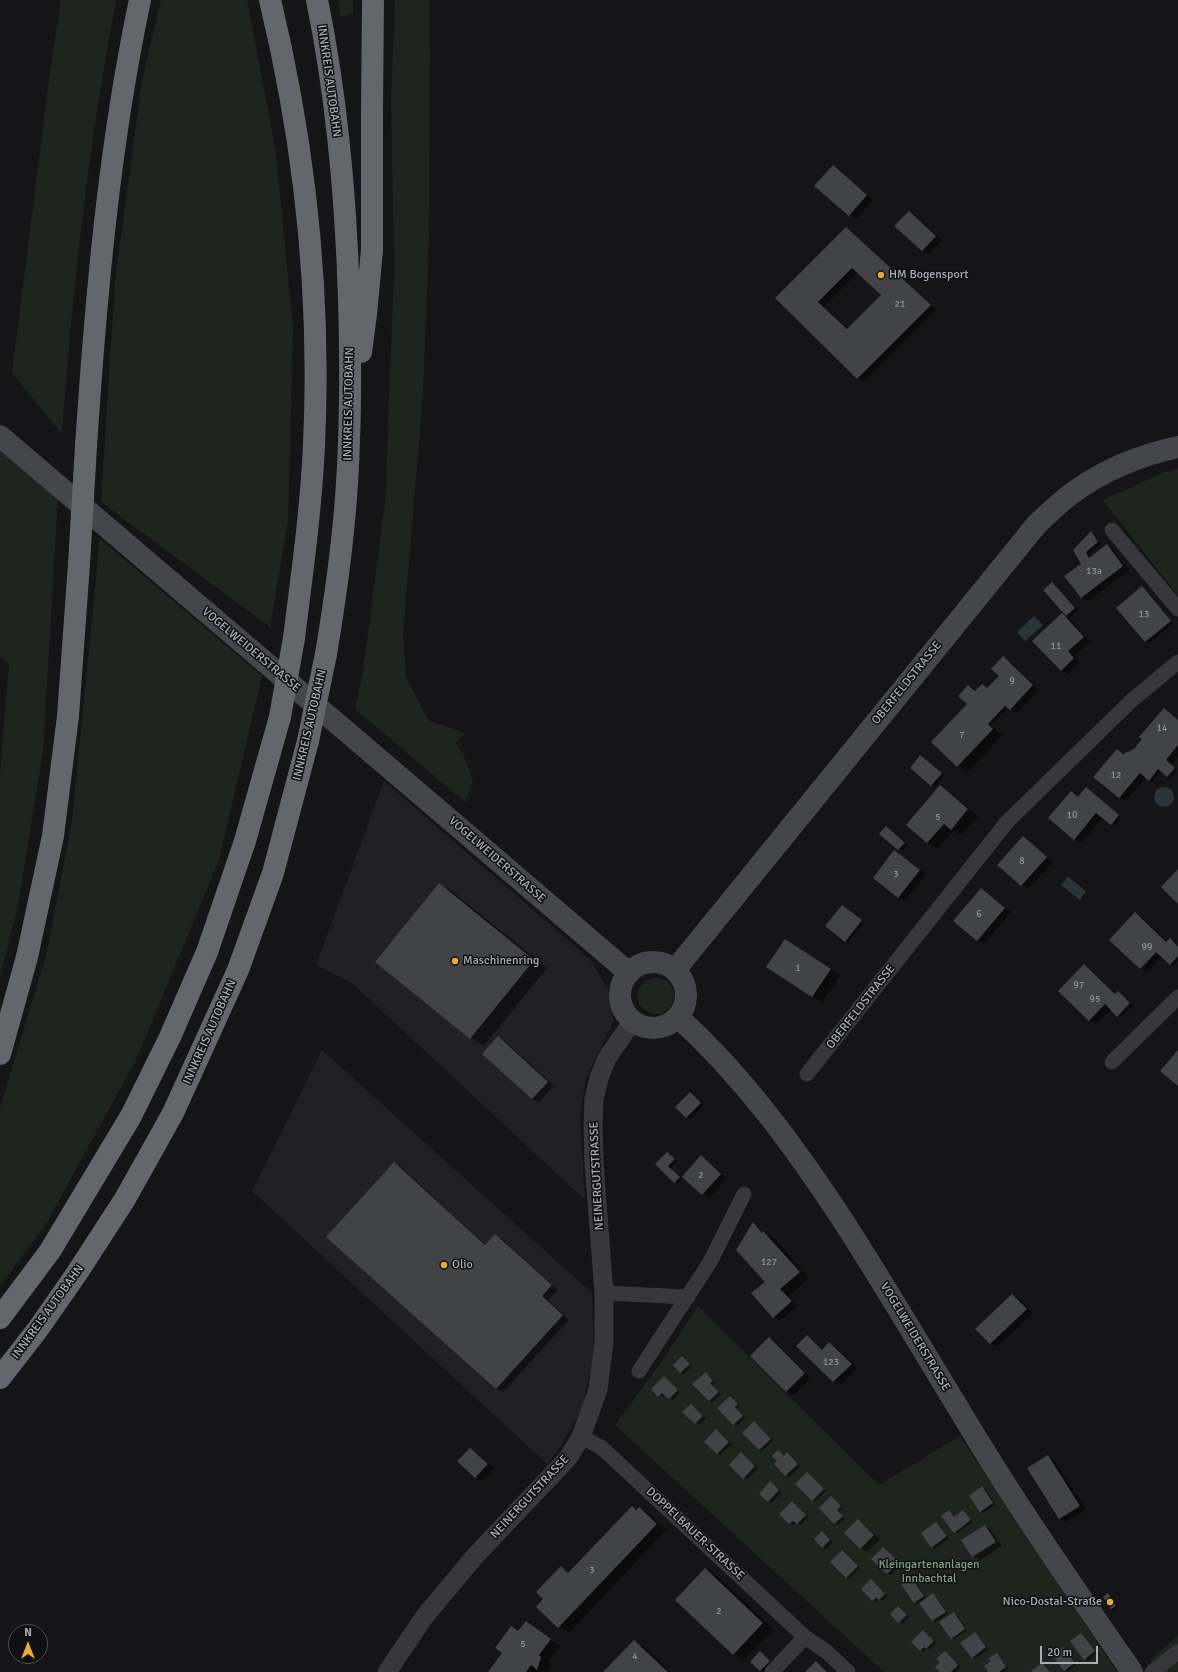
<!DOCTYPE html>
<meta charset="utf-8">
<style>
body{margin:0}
#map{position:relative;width:1178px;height:1672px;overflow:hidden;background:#151517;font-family:Signika,sans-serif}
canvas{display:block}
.north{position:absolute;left:8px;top:1624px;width:40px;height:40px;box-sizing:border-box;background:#101012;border:1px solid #4d4f54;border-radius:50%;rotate:0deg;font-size:11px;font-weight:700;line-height:16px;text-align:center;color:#a8adb6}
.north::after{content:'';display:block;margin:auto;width:14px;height:18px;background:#e5ab40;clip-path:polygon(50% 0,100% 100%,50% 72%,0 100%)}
.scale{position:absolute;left:1040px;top:1646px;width:58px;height:18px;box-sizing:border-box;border:2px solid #a8adb6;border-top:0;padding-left:5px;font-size:12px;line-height:14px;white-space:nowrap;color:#a8adb6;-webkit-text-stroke:3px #101012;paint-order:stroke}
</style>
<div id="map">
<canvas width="1178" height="1672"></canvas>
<div class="north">N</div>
<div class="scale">20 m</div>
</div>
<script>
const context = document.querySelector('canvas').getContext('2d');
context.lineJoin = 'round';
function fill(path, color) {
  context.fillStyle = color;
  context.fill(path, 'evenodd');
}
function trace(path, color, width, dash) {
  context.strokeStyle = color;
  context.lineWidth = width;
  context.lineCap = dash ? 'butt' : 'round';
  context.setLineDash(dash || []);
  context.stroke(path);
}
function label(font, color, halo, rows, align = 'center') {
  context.font = font + ' Signika,sans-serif';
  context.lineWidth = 3;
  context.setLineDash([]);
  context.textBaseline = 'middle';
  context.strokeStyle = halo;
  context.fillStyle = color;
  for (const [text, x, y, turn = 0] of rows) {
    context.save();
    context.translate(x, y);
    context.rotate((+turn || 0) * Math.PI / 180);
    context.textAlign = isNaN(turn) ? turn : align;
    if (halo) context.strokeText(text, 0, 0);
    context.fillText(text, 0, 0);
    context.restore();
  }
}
const built = new Path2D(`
 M384,781L590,959L611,994L613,1022L586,1078L580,1116L585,1200L353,984L316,965Z
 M322,1050L592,1293L594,1352L582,1409L560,1447L547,1464L252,1191Z`);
const green = new Path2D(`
 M61,0H116C89,143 72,289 62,434L12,373L50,72Z
 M161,0H247L276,153L293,328L288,521L270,627L101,502L115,281L142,81Z
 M338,0H353V14L341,16Z
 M395,0H430L429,232L423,396L403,633L406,677L428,720L464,733L456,743L465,758L473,782L465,802L355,709L363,672L385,503L394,270L391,98Z
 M0,447L58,497L43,752L18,905L0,977V775L9,665L0,656Z
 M1178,469V596L1103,500L1164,472Z
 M99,538L262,676L219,860L137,1058L46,1224L0,1286V1108L47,952L72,820L96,579Z
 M638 996a18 18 0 1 1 36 0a18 18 0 1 1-36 0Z
 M698,1306L879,1485L960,1436L1117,1672H884L615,1425L660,1364Z
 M1178,1635V1672H1160L1150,1660Z`);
const water = new Path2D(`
 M1034,616L1043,625L1025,641L1017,632Z
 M1154 797a10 10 0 1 1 20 0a10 10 0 1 1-20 0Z
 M1068,877L1086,891L1080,900L1061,885Z`);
const shadow = new Path2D(`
 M833,167L839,171L873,200L856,219L849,215Z
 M909,212L915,216L942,240L929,254L923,250L896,226Z
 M846,228L852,232L936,310L864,382L858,378L776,298ZM858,272L882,295L848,329L824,306Z
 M1091,533L1101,544L1089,554L1091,558L1107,546L1113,549L1129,570L1088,601L1081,597L1083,564Z
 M1052,583L1078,610L1069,618L1044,590Z
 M1142,588L1173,623L1149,643L1146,641Z
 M1062,615L1069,618L1090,641L1074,656L1080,662L1068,674L1061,670Z
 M1003,658L1010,662L1039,690L1017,713L1008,707L991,725L1002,735L968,772L958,766L967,706L969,686L976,691L988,689L1000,676Z
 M1164,709L1178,719V757L1173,763L1165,759L1178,770L1171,778L1161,771L1152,782L1146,777L1126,801L1119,797L1117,750L1125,755L1135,749Z
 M923,758L944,775L935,787L932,785Z
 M940,787L950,793L978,816L961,835L954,830L938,848L928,843L908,825Z
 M1089,790L1121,818L1115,826L1103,817L1081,843L1074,839L1071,792L1079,797Z
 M889,829L908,845L902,851L881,834Z
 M1023,837L1053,862L1028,889L998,865Z
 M901,856L926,874L905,901L898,897Z
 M439,884L453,892L547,968L484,1046L471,1038L376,962Z
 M982,889L1011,912L984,944L978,940Z
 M845,908L864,923L848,943L845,941Z
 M1135,914L1142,917L1168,942L1173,941L1178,947V961L1173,966L1162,957L1147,972L1141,968ZM1156,951H1159L1143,968L1142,966Z
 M786,940L840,975L822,1002L812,996Z
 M1084,965L1091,969L1116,994L1118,992L1121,994L1133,1005L1121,1017L1111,1009L1096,1024L1089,1020Z
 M498,1038L505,1041L554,1086L539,1102L532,1099Z
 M690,1093L704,1105L690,1119L677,1107Z
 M670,1155L677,1161L671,1168L682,1179L678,1184L656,1164Z
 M701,1157L707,1161L727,1178L709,1198L703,1194Z
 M394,1163L401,1167L486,1245L495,1235L502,1239L558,1290L548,1300L569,1320L503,1392L496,1389L328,1237Z
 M756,1225L763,1233L774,1238L809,1278L789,1296L798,1306L780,1321L774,1317L753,1294L766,1282Z
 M1012,1295L1019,1299L1033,1313L997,1347L990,1343Z
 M769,1338L776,1342L811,1378L793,1395L787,1392L751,1356Z
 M810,1338L823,1350L829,1343L836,1347L857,1368L841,1385L834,1381L798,1346Z
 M682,1357L692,1366L684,1374L674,1365Z
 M706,1373L716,1383L712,1385L721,1394L712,1402L709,1401Z
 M664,1378L680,1392L673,1400L665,1394L662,1397L659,1396Z
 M730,1397L740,1406L737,1409L745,1418L737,1426L734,1424Z
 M691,1405L706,1418L699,1425L684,1412Z
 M757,1424L773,1441L762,1451L759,1450Z
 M717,1430L732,1444L720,1455L705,1442Z
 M470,1449L476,1453L494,1468L482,1481L476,1477Z
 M778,1451L785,1456L787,1453L790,1455L801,1466L789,1477L786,1475L778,1461Z
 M744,1455L758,1468L747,1480L744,1478Z
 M1048,1456L1054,1460L1086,1510L1066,1522L1059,1518Z
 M807,1473L826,1491L815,1501L812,1500Z
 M770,1483L782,1492L771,1503L768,1501Z
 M982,1488L985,1489L996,1505L983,1513L980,1511Z
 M832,1498L843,1508L839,1512L845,1518L838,1525L820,1508Z
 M793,1502L808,1517L801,1525L796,1522L793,1525L790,1523Z
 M632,1507L637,1510L639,1508L649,1514L666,1530L569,1633L559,1627L537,1607L545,1599L561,1568L569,1573Z
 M949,1511L955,1517L963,1511L973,1522L958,1533L955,1532Z
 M858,1520L864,1524L880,1539L867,1552L861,1548Z
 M936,1523L939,1525L949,1538L935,1549L932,1547Z
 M985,1526L991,1530L1002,1546L980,1560L973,1556L963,1541Z
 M822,1533L833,1542L826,1549L823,1547Z
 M883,1548L901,1564L890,1575L873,1559Z
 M842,1551L860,1568L849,1579L846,1577Z
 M706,1569L716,1575L773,1629L744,1660L734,1654Z
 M911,1579L914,1580L927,1599L933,1595L936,1596L948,1614L936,1622L933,1620L920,1602L918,1604L915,1602Z
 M871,1581L887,1596L882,1601L879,1599L876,1602L873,1600Z
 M1108,1595L1111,1596L1119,1608L1115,1610L1112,1609L1104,1597Z
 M899,1607L909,1617L902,1624L891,1614Z
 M954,1613L957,1615L967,1631L954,1639L951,1638Z
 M526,1623L560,1646L548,1662L551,1664L549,1672L541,1671L540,1672H489Z
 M926,1633L936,1643L929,1650L927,1648L924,1652L921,1650Z
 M975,1633L989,1649L975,1659L972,1658Z
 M1081,1634L1097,1653L1088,1661L1085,1659Z
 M634,1641L644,1647L670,1672H605Z
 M1063,1648L1077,1664L1068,1672L1065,1670Z
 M945,1652L961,1667L956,1672H941V1662Z
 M763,1654L772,1663L763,1672L761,1670Z
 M997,1654L999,1656L1008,1669L1004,1672H989Z
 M816,1662L822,1666L829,1672H806Z`);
const building = new Path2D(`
 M833,165L867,195L849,216L814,186Z
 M909,211L936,236L922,251L894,226Z
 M846,227L931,305L857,379L775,298ZM852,268L881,295L847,329L818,302Z
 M1091,531L1098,542L1086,552L1089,558L1107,544L1123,566L1081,598L1064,576L1081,564L1073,550Z
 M1052,582L1075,608L1066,616L1043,590Z
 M1142,586L1171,621L1145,642L1116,608Z
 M1062,613L1084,637L1068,651L1074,658L1061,671L1032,641Z
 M1003,656L1033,685L1010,710L1005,706L988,724L993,729L957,767L931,742L967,704L958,696L968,685L975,691L982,684L987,688L999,676L991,669Z
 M1164,708L1178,720V745L1166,760L1175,768L1167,777L1158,769L1149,781L1140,773L1119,798L1093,777L1117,749L1123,754L1134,749L1142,739L1139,737Z
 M920,755L942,773L931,786L910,768Z
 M940,785L968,809L951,830L944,824L927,843L906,825Z
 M1086,787L1119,815L1111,825L1096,813L1074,840L1048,818L1071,791L1078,797Z
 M886,826L905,843L898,850L879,834Z
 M1023,836L1047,857L1021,886L997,865Z
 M894,850L920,870L898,898L873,878Z
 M1178,869V904L1161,887Z
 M439,883L534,960L470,1039L375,962Z
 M981,888L1005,908L977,941L953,921Z
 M842,905L862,920L845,942L825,926Z
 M1135,912L1166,942L1170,938L1178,947V956L1170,965L1156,952L1140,969L1109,940Z
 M785,939L831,969L812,997L766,967Z
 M1084,964L1115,994L1118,991L1130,1003L1117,1017L1105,1004L1089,1021L1058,991Z
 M498,1036L548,1082L532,1099L482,1054Z
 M1178,1050V1086L1160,1071Z
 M690,1092L701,1103L686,1118L675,1107Z
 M667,1152L675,1159L668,1166L680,1177L674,1183L655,1164Z
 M701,1155L721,1174L702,1195L682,1177Z
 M394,1162L485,1245L495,1234L552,1285L542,1296L563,1315L496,1389L326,1237Z
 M753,1222L762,1233L763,1231L800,1272L780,1289L792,1301L773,1318L751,1293L765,1282L736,1250Z
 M1012,1294L1027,1309L990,1344L975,1329Z
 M807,1335L822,1350L829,1342L852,1364L833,1382L796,1346Z
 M769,1337L805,1373L786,1392L750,1356Z
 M682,1356L690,1364L680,1373L673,1365Z
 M706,1372L713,1381L710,1383L719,1392L709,1401L692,1384Z
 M664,1376L678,1390L669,1399L662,1393L658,1397L651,1389Z
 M730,1396L738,1404L735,1407L743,1416L733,1425L717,1408Z
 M691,1404L703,1416L695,1424L682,1412Z
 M754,1421L771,1439L759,1450L742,1433Z
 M716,1429L729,1442L717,1454L704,1442Z
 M470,1448L488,1464L475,1478L457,1461Z
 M778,1450L784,1456L787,1452L798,1464L785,1476L774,1464L777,1461L772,1456Z
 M741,1452L755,1466L743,1479L729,1465Z
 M1048,1455L1080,1506L1059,1519L1027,1468Z
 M807,1472L824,1489L812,1501L795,1484Z
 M770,1481L779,1490L768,1502L759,1494Z
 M982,1486L993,1503L980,1512L969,1496Z
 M831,1496L841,1506L837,1510L843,1516L834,1524L819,1508Z
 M792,1501L806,1515L797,1524L793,1521L789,1524L779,1514Z
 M632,1506L636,1510L639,1507L657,1524L558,1628L536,1607L543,1599L536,1592L561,1566L568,1573Z
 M949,1510L954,1517L963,1510L971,1520L954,1533L941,1516Z
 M858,1519L874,1535L860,1549L844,1533Z
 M936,1522L947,1536L931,1548L921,1533Z
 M985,1525L996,1542L972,1557L961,1540Z
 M822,1531L830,1540L822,1548L814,1539Z
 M883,1547L899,1562L887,1574L871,1559Z
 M842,1550L858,1566L846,1578L830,1562Z
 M705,1568L763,1623L733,1655L675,1600Z
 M911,1577L924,1596L914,1603L901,1584Z
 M871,1579L885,1594L879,1600L876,1598L872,1601L861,1589Z
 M933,1593L946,1612L932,1621L919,1603Z
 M1108,1593L1116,1606L1111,1609L1103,1597Z
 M898,1606L907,1615L898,1623L890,1614Z
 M954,1612L965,1629L951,1639L939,1622Z
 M526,1621L551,1639L539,1655L541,1657L537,1670L531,1665L526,1672H488L502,1653L495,1648L511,1626L518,1631Z
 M923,1630L934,1641L926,1649L924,1647L920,1651L911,1642Z
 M975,1632L986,1647L972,1658L960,1643Z
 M1081,1633L1095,1651L1084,1660L1070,1641Z
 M634,1640L668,1672H603Z
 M1063,1647L1075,1663L1064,1671L1052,1655Z
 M760,1651L770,1661L760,1671L750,1662Z
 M945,1651L958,1665L951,1672H940L935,1667L940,1662L936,1659Z
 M997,1653L1006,1667L999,1672H988L984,1666L991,1661L989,1658Z
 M816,1661L827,1672H805Z
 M1042,1663L1050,1672H1032L1031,1671Z`);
const minor = new Path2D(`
 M1112,530L1178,609
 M1112,1062L1178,997
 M807,1074L1007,822L1131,701L1178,662
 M604,1293L688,1297
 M639,1371L710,1262L744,1194
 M581,1437L601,1447L805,1637L827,1652L848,1672
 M772,1672L805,1637
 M1152,1672L1178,1652`);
const tertiary = new Path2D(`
 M387,1672L425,1616L476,1555L568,1458L581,1437L598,1389L604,1342V1293L594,1163L593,1125L594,1099L599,1078L607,1058L633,1021`);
const secondary = new Path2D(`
 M0,436L462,830L629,973
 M620 995a33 33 0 1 1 66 0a33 33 0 1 1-66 0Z
 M675,970L1037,524C1048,514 1059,503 1071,494C1102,471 1141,455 1178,447
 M678,1017C743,1076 794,1146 842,1219C891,1295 937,1374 985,1452C1031,1527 1082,1599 1132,1672`);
const motorway = new Path2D(`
 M270,0C305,145 321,296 314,445C311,510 302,574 294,638
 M317,0C337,97 346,200 349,299C351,369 351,440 345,510C341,558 334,606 326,654
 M361,352L366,314L372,250V111L373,0
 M86,446C96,296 109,146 140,0
 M0,1054L27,957L53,836L68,716L79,564
 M0,1318L50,1251L131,1116L170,1037L207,952L245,841L280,717
 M0,1378L38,1329L77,1273L125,1199L173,1113L238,970L273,873L308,741`);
const motorwayBridge = new Path2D(`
 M79,564L86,446
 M280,717L294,638
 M308,741L326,654`);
const markers = [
 [881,275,4,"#e5ab40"],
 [455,961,4,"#e5ab40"],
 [444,1265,4,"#e5ab40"],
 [1110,1602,4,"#e5ab40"]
];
const numberNames = [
 ["21",900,304],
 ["13a",1094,571],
 ["13",1144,614],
 ["11",1056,646],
 ["9",1012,681],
 ["14",1162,728],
 ["7",962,735],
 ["12",1116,775],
 ["10",1072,815],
 ["5",938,817],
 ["8",1022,861],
 ["3",896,874],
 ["6",979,914],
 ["99",1147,947],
 ["1",798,968],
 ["97",1079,985],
 ["95",1095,999],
 ["2",701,1175],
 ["127",769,1262],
 ["123",831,1362],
 ["3",592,1570],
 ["2",719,1611],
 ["5",523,1644],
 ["4",635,1656]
];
const streetNames = [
 ["INNKREIS AUTOBAHN",329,81,82],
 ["INNKREIS AUTOBAHN",349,404,-89],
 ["VOGELWEIDERSTRASSE",251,650,40],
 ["OBERFELDSTRASSE",907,683,-51],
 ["INNKREIS AUTOBAHN",310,725,-77],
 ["VOGELWEIDERSTRASSE",497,860,41],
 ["OBERFELDSTRASSE",861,1007,-52],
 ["INNKREIS AUTOBAHN",210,1032,-66],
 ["NEINERGUTSTRASSE",597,1176,-93],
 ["INNKREIS AUTOBAHN",48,1312,-54],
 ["VOGELWEIDERSTRASSE",915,1337,59],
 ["NEINERGUTSTRASSE",530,1497,-47],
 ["DOPPELBAUER-STRASSE",695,1534,43]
];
const poiNames = [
 ["HM Bogensport",889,275],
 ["Maschinenring",463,961],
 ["Olio",452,1265],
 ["Nico-Dostal-Straße",1102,1602,"right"]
];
const parkNames = [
 ["Kleingartenanlagen",929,1565],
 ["Innbachtal",929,1579]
];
fill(built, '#212124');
fill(green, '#1e251e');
fill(water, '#2c343a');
fill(shadow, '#0007');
fill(building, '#424347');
trace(minor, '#37373c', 15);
trace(tertiary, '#37373c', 19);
trace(secondary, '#45464c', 22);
trace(motorway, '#63666c', 22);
trace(motorwayBridge, '#63666c', 22);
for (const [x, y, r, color] of markers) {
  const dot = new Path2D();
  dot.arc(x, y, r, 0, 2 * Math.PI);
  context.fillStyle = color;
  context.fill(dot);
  trace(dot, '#101012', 1.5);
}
label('10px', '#8e929a', null, numberNames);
label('12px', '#a8adb6', '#101012', streetNames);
label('12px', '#a8adb6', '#101012', poiNames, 'left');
label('12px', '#80a082', '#101012', parkNames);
</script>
